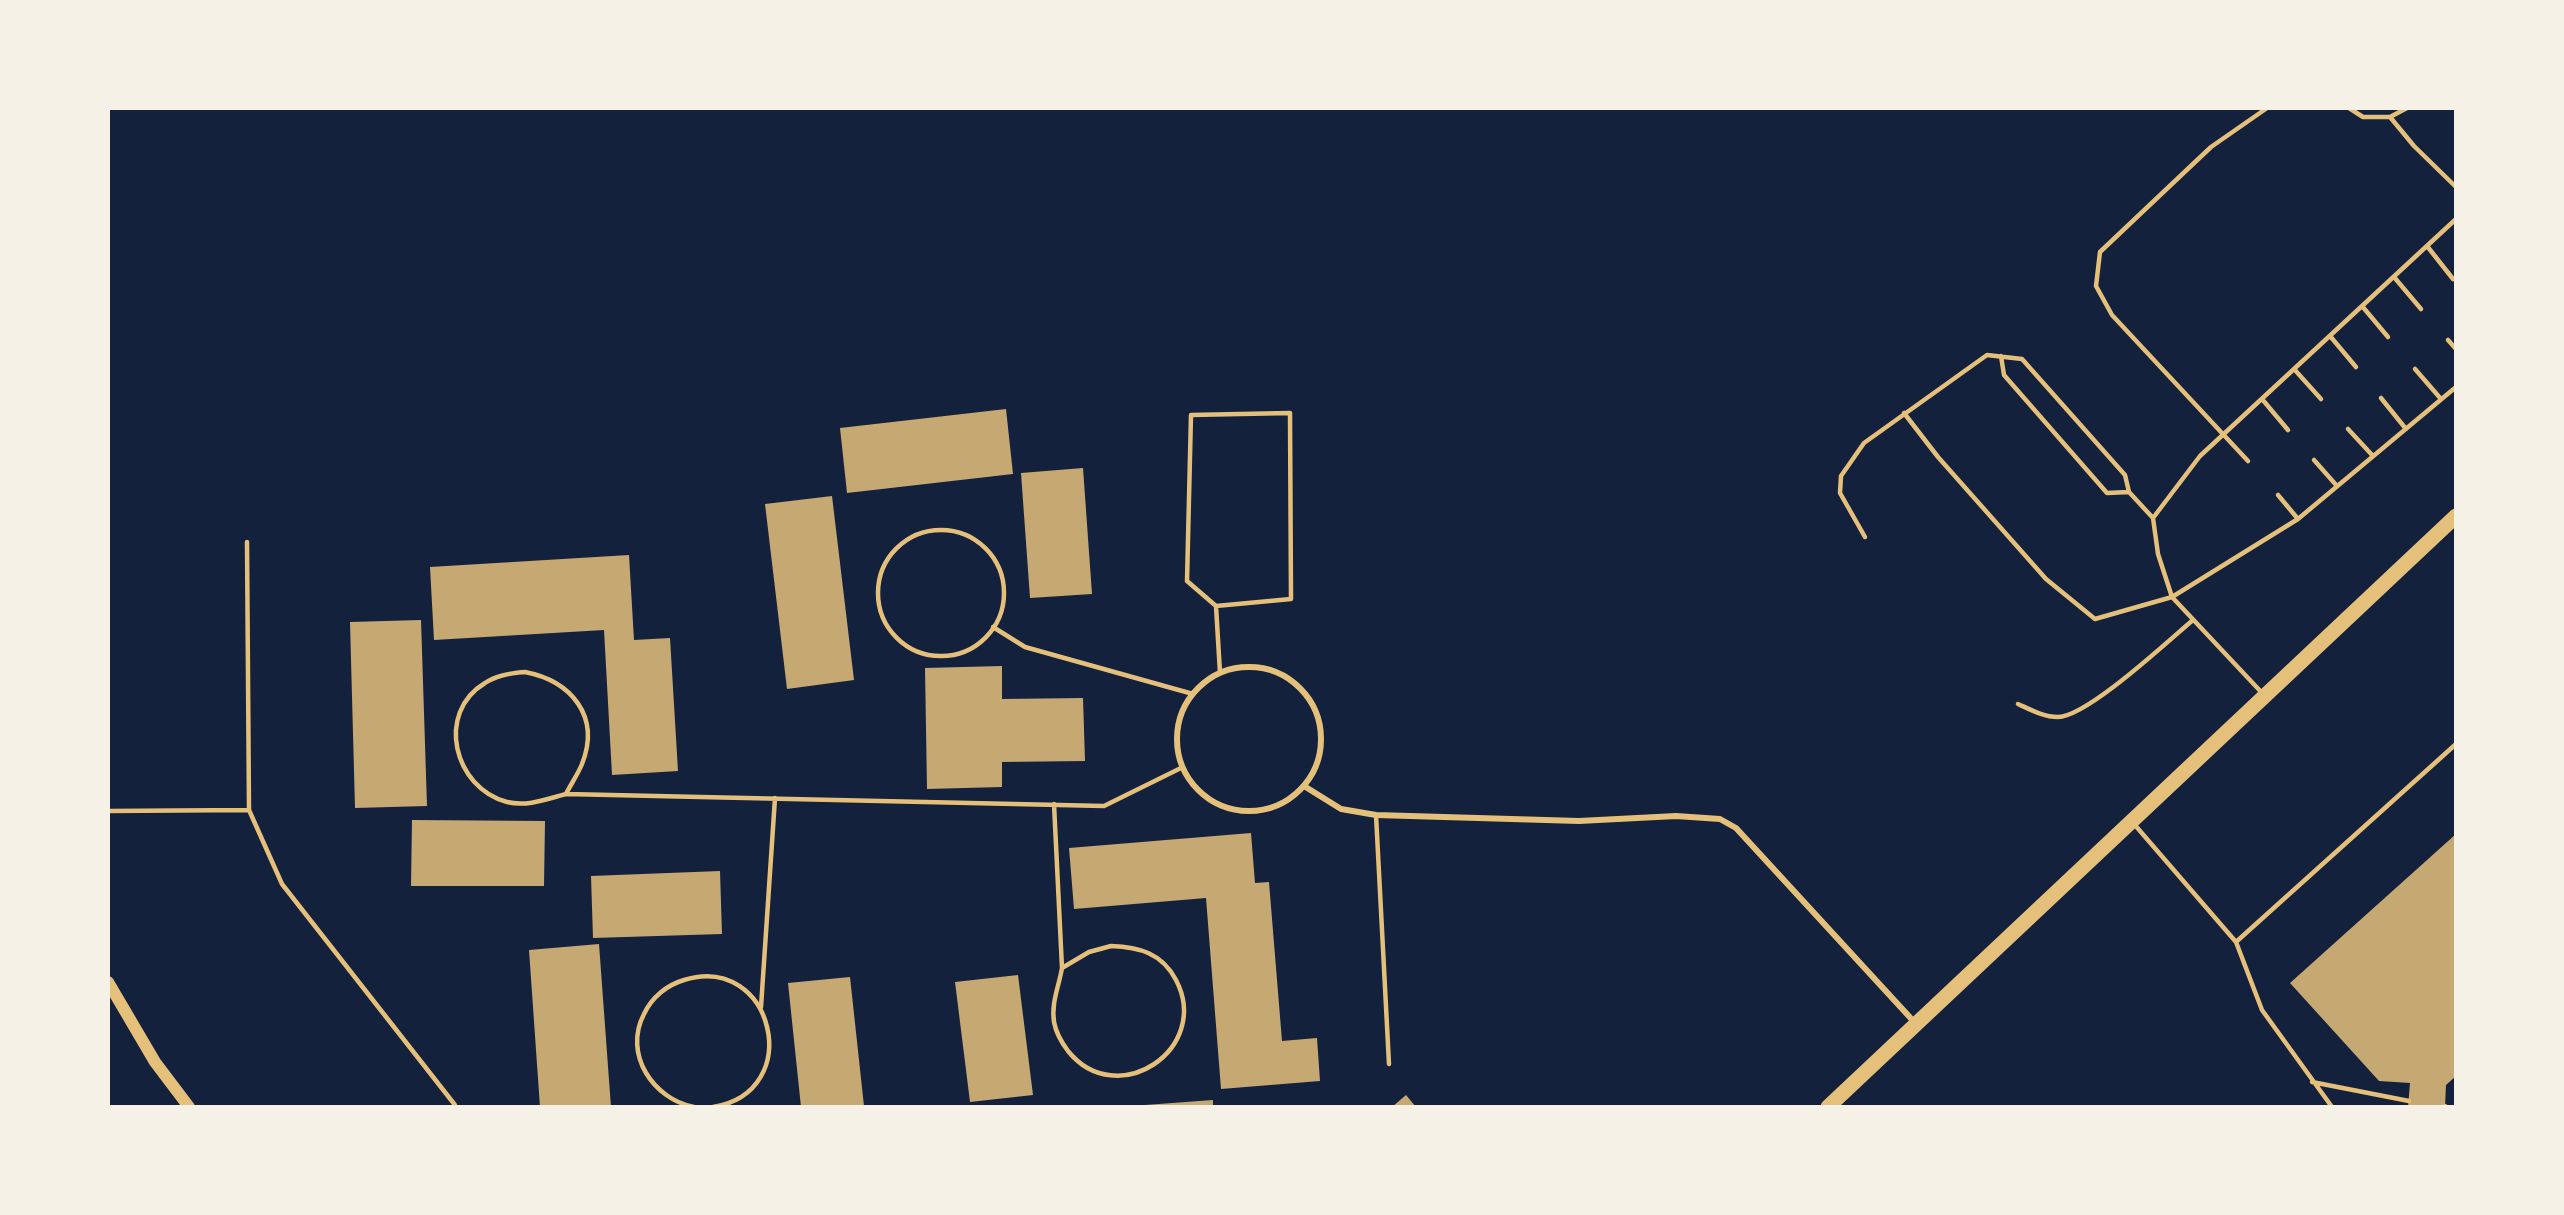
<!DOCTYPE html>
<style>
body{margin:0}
#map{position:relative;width:2564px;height:1215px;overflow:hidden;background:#14213d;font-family:Commissioner,sans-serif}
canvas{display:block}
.frame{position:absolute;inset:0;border:110px solid #f6f1e7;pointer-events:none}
</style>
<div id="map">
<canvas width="2564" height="1215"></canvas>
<div class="frame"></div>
</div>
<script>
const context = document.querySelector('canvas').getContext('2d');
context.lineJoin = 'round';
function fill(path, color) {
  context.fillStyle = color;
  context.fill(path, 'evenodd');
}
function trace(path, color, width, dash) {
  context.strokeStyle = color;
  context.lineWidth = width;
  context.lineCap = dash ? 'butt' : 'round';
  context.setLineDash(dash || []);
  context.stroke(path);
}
const building = new Path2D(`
 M1006,409L1013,474L847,493L840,428Z
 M1083,468L1092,594L1030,598L1021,473Z
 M832,496L854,680L787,689L765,504Z
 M629,555L634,640L670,638L678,771L612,775L604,630L434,640L430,567Z
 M421,620L427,806L355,808L350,622Z
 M1002,666V699L1083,698L1085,761L1002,762V787L927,789L925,668Z
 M412,820L545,821L544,886H411Z
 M1251,833L1255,883L1269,882L1282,1041L1317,1038L1320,1081L1221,1089L1206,898L1074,909L1069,848Z
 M2456,834V1076L2446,1085L2445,1107H2408L2410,1083L2379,1081L2290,983Z
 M720,871L722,934L593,938L591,876Z
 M599,944L611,1107H540L529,950Z
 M1018,975L1033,1095L970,1102L955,982Z
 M850,977L864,1106L801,1107L788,983Z
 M1406,1095L1416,1107H1392Z
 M1213,1100V1107H1145V1105Z`);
const service = new Path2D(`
 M2349,108L2363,117H2390
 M2407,108L2390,117L2414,146L2456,187
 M2427,246L2453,279
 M2394,277L2421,309
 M2362,306L2388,337
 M2330,336L2356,367
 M2448,340L2456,349
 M2001,356L2004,375L2107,493L2129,492
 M2294,369L2321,399
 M2415,369L2441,399
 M2381,398L2406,429
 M2262,399L2288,430
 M1904,413L1938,457L2046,579L2095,619L2172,597L2158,554L2153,518L2200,456L2456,219
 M2348,429L2373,456
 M2314,460L2337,486
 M2248,461L2112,315L2096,286L2100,252L2211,147L2267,108
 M2278,495L2298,519
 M878 593a63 63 0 1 1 126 0a63 63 0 1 1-126 0Z
 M1865,537L1840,493L1841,476L1864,443L1987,355L2022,359L2125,475L2129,492L2153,518
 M1216,606L1187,581L1191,415L1290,413L1291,599L1216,606L1220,673
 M993,627L1025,647L1193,694
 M525,672C571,681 601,716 582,764C578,774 571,784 566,794C547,799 527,807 507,802C454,788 435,713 485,683C497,675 511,673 525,672Z
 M2264,695L2172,597L2298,519L2456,387
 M2018,704C2031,710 2044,717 2058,717C2087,717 2168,641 2193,620
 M566,794L1104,806L1183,767
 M1054,804L1062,968
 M249,810L282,884L455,1105
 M108,811L249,810L247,542
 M1376,815L1389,1064
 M2134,824L2236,942L2456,744
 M2236,942L2262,1010L2332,1107
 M1111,946C1139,947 1162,953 1176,980C1212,1049 1117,1112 1068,1051C1062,1043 1056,1033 1054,1022C1051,1003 1059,986 1062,968L1089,952Z
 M761,1007L775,798
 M2312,1082L2409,1101
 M2445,1106V1107
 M694,1107C653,1099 623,1054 644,1014C652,997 667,985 684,980C773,952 807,1092 713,1107`);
const minor = new Path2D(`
 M1177 739a72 72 0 1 1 144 0a72 72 0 1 1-144 0Z
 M1304,786L1341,809L1376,815L1579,821L1676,816L1720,819L1736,828L1917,1025`);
const secondary = new Path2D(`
 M108,982L155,1062L189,1107`);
const primary = new Path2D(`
 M1828,1107L2456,516`);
fill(building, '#c6a872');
trace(service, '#e5c07b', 4.5);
trace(minor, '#e5c07b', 6);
trace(secondary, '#e5c07b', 12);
trace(primary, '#e5c07b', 15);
</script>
